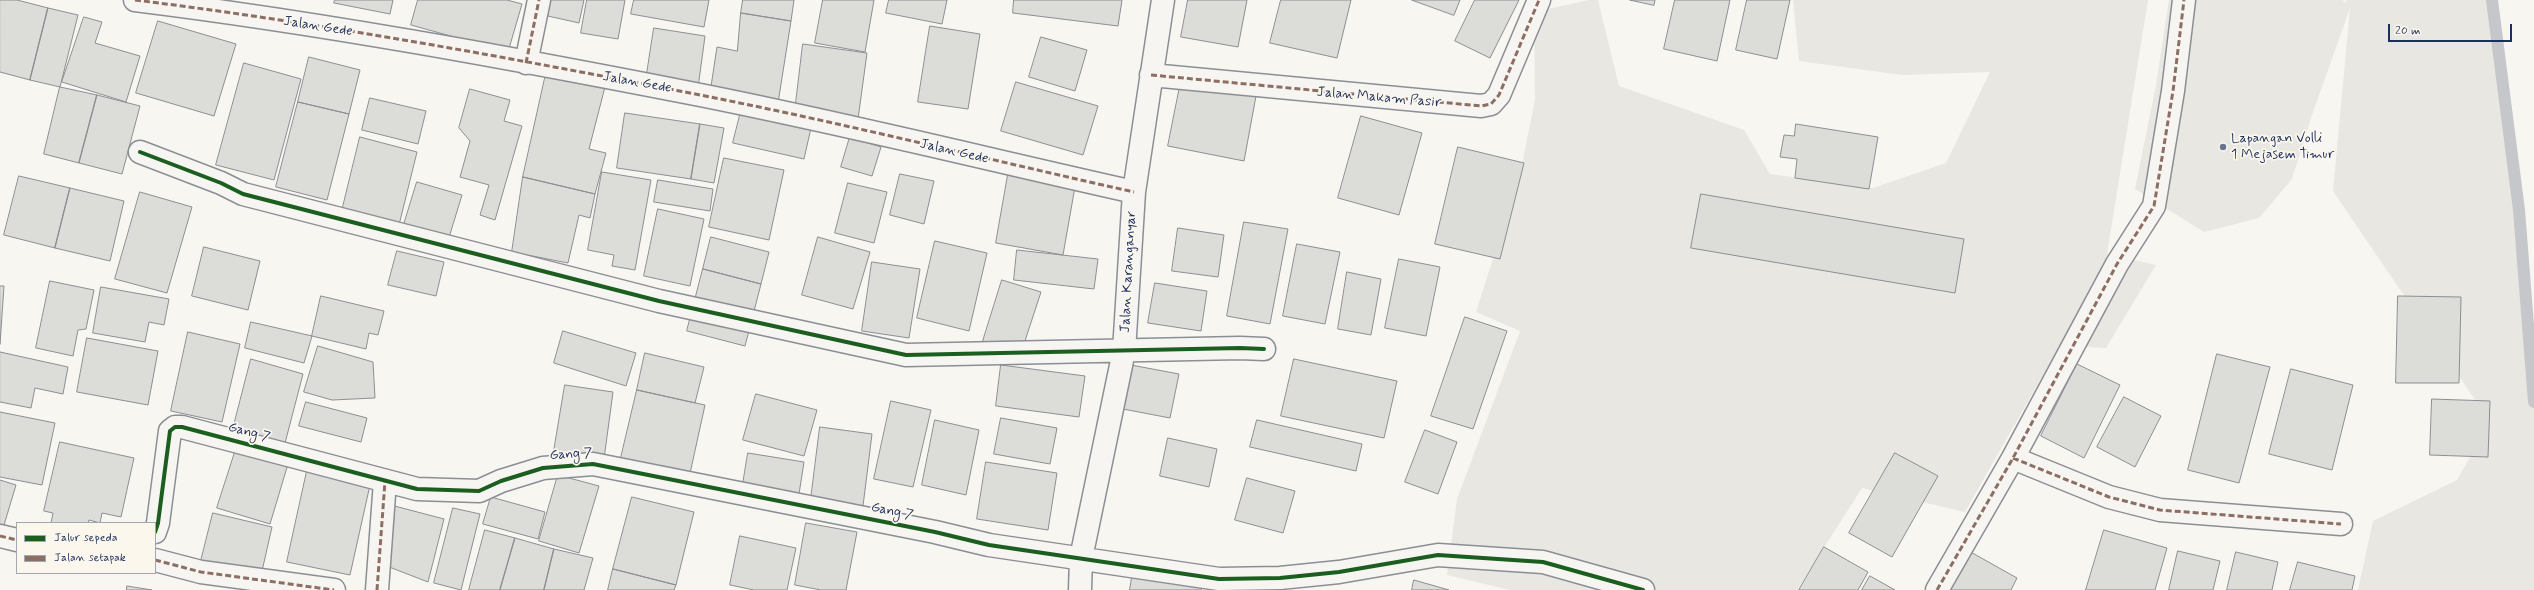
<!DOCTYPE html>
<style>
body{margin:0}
#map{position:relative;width:2534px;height:590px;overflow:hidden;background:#f8f6f0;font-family:Mynerve,sans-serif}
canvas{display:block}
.legend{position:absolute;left:16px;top:522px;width:140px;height:52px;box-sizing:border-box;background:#fbf7ec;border:1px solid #a1a7b3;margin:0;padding:5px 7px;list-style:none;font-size:12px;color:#1b2f5e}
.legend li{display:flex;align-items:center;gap:8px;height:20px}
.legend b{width:20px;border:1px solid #a1a7b3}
.scale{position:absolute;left:2388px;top:24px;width:124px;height:18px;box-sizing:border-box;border:2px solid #1b2f5e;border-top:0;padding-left:5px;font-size:12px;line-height:14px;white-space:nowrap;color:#1b2f5e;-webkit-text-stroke:3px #fbf7ec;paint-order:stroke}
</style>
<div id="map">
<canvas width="2534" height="590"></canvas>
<ul class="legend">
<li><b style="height:5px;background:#1b5e20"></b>Jalur sepeda</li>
<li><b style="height:5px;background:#8d6e63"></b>Jalan setapak</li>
</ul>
<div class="scale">20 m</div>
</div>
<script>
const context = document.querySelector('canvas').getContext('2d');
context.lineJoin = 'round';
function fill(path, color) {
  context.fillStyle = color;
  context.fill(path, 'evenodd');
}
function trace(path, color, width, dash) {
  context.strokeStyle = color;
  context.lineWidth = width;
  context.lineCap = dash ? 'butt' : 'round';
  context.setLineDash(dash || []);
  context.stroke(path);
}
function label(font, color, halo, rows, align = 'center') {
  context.font = font + ' Mynerve,sans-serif';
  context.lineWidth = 3.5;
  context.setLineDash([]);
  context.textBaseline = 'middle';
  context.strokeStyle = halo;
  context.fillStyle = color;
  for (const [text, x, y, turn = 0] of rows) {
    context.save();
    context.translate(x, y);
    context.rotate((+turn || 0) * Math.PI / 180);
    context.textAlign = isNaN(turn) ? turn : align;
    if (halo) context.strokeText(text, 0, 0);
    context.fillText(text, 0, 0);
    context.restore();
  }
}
const green = new Path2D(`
 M1589,0H1598L1619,86L1744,130L1770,174L1873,188L1946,163L1990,72L1902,75L1799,61L1793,0H2148L2107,254L2156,265L2106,348L2060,345L1965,512L1862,488L1797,590H1510L1447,575L1457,499L1520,331L1476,312L1520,174L1535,100L1534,12Z
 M2169,0H2342L2348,4L2345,0H2492L2534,354V590H2358L2373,521L2457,480L2490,422L2333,191L2350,8L2312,115L2292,179L2259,218L2204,232L2135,189L2156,85Z`);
const stream = new Path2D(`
 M2492,0L2519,210L2534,402`);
const building = new Path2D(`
 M0,0H17L48,8L30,80L0,72Z
 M335,0H393L390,14L334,3Z
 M418,0H507L522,4L508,52L411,25Z
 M542,0H584L579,23L539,14Z
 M587,0H625L618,39L581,33Z
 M634,0H709L704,27L631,14Z
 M743,0H794L791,21L741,13Z
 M823,0H874L865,52L815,43Z
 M889,0H947L942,24L886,13Z
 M1014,0H1122L1118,26L1013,13Z
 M1188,0H1247L1238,47L1181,37Z
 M1281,0H1351L1337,58L1270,43Z
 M1412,0H1460L1454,15Z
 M1475,0H1519L1490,58L1455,41Z
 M1630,0H1655L1654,5Z
 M1675,0H1730L1717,61L1664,49Z
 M1747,0H1790L1777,59L1736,50Z
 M48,8L78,15L60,87L30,80Z
 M741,13L791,21L778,103L710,93L717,47L737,51Z
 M84,17L102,22L95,43L140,56L126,102L62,82Z
 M158,21L236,44L214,116L136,93Z
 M930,26L980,34L968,109L918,102Z
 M654,28L705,36L698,88L646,80Z
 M1041,37L1087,50L1075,91L1029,77Z
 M803,44L867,53L858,119L795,111Z
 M309,57L360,70L349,114L298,102Z
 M244,63L301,79L274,180L216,165Z
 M547,69L606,83L589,149L606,153L595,194L523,177Z
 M1181,81L1256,96L1244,161L1168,146Z
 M1016,82L1098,106L1083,155L1001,131Z
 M60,87L97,95L79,163L44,154Z
 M470,89L510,100L504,121L522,126L495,220L480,215L489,185L460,177L470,141L459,128Z
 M97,95L140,106L122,174L79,163Z
 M370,98L426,111L418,144L362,130Z
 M298,102L349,114L327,200L276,187Z
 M741,111L811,128L804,159L733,143Z
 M625,113L700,124L691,179L617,168Z
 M1361,116L1422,133L1399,215L1338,198Z
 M700,124L724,128L714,183L691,179Z
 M1796,124L1878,137L1869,189L1795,178L1797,159L1780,157L1784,135L1794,136Z
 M360,137L417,152L399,225L342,211Z
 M850,137L881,147L872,176L841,167Z
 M1458,147L1524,163L1500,259L1435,244Z
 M724,158L784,170L769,240L709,227Z
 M1009,169L1076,181L1063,255L996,243Z
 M602,172L651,180L635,270L612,266L614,255L588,250Z
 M900,174L934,181L924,224L890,215Z
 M19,176L70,188L55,248L4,235Z
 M523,177L595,194L590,218L579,215L568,263L512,252Z
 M658,180L713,189L710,211L654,202Z
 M417,182L462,195L447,244L402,231Z
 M848,183L887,192L874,243L835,233Z
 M70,188L124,201L110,261L55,248Z
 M140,192L192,207L167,293L115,279Z
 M1701,194L1964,239L1955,293L1691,248Z
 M658,209L704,219L690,286L644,276Z
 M1244,222L1288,229L1270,324L1227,316Z
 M1178,228L1224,235L1218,277L1172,271Z
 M711,237L769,252L761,284L703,269Z
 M818,237L870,252L853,309L802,295Z
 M935,241L987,253L969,331L917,318Z
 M1297,244L1340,252L1325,324L1283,316Z
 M204,247L260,261L248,310L192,296Z
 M1017,250L1098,259L1094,289L1014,280Z
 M397,251L444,262L436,296L388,285Z
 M1399,259L1440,267L1426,336L1385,328Z
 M872,262L920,269L909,338L862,331Z
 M703,269L761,284L745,346L687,331Z
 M1347,272L1381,279L1371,335L1338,329Z
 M1002,280L1041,292L1021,353L983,341Z
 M50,281L94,290L86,329L78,330L73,356L36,348Z
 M1155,283L1207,291L1201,331L1148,323Z
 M0,286H4L0,344Z
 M101,287L169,299L164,325L149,322L145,342L93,333Z
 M321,296L384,311L378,335L369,333L366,349L312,336Z
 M2398,296L2461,297L2459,383H2396Z
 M1465,317L1507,331L1473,429L1431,416Z
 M251,322L312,336L304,363L245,348Z
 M563,331L636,353L626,386L554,363Z
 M188,332L240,344L222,422L171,411Z
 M87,338L158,351L148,405L77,392Z
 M318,346L373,362L375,398L332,400L304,392Z
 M0,352L68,367L63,394L35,388L31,408L0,402Z
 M645,353L704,367L695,403L637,390Z
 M2217,354L2270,367L2239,483L2188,470Z
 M251,359L303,374L284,447L232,433Z
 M1294,359L1397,381L1384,438L1281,416Z
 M2077,364L2120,385L2084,458L2041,436Z
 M1001,365L1085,376L1079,417L996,406Z
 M1131,365L1179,374L1170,418L1123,409Z
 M2291,369L2353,385L2332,470L2269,454Z
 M565,385L613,392L604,459L554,451Z
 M637,390L705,405L689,478L620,462Z
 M756,394L817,410L804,456L743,440Z
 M2124,397L2161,416L2135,467L2097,447Z
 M2432,399L2490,401L2488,457L2430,455Z
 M891,401L931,410L913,487L874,479Z
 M306,402L367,418L361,442L299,426Z
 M0,412L55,423L42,485L0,477Z
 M1001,418L1057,428L1050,464L994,454Z
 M935,420L979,430L966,495L922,485Z
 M1257,420L1362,444L1356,471L1250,447Z
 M820,427L872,434L863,506L811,499Z
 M1425,430L1457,442L1438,494L1405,482Z
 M1168,438L1217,449L1209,487L1160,476Z
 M60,442L134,458L121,517L102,513L100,523L89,520L88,523H51L53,513L44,511Z
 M236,449L288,464L270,524L217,508Z
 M748,453L804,462L799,494L743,484Z
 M1895,453L1938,476L1892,557L1849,533Z
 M986,462L1057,473L1048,530L977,519Z
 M307,471L370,485L350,575L287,562Z
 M558,475L599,486L579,553L539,541Z
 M1247,478L1295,491L1283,533L1235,520Z
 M0,480L16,485L1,535H0Z
 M491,497L545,512L538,539L483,524Z
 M632,497L694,512L676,585L613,569Z
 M387,504L444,519L428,582L384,565Z
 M453,508L480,514L461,590L434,583Z
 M213,513L272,527L260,580L200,565Z
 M806,523L857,532L846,590H821L795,585Z
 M485,530L515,538L500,590H469Z
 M2104,530L2167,548L2155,590H2086Z
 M740,536L796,548L787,590H754L730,585Z
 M515,538L554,549L544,590H500Z
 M1824,547L1868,572L1858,590H1799Z
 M554,549L593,558L584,590H544Z
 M1967,550L2017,578L2011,590H1946Z
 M2178,551L2220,561L2213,590H2169Z
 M2236,552L2278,562L2272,590H2227Z
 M2298,562L2355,576L2352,590H2290Z
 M613,569L676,585L674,590H608Z
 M1870,576L1895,590H1862Z
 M1132,577L1202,587L1201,590H1130Z
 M1414,580L1449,590H1412Z
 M127,586L152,590H127Z`);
const minor = new Path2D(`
 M135,0C321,23 506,57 690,93C839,122 986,159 1134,192
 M526,63L539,0
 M1151,75L1481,106L1491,104L1499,95L1539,0
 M140,152L221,183L243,194L659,301L906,355L1240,348L1264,349
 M2013,458L2109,497L2160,510L2341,524
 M155,532L158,523L170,431L175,427H182L417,489L479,491L501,481L543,468L593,464L935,532L989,545L1219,579L1280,578L1339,572L1438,555L1543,562L1643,590
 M0,536L17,540
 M155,560L201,572L334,590
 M377,590L385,481
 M1080,590L1081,558L1124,351L1134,192L1163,0
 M1937,590L2013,458L2117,264L2154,206L2173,91L2184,0`);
const quiet = new Path2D(`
 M135,0C321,23 506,57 690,93C839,122 986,159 1134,192
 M526,63L539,0
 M1151,75L1481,106L1491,104L1499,95L1539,0
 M2013,458L2109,497L2160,510L2341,524
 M0,536L17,540
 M155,560L201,572L334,590
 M377,590L385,481
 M1937,590L2013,458L2117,264L2154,206L2173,91L2184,0`);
const cycleway = new Path2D(`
 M140,152L221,183L243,194L659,301L906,355L1240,348L1264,349
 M155,532L158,523L170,431L175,427H182L417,489L479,491L501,481L543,468L593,464L935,532L989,545L1219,579L1280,578L1339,572L1438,555L1543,562L1643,590`);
const markers = [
 [2223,147,4,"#687591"]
];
const streetNames = [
 ["Jalan Gede",318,27,9],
 ["Jalan Gede",637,83,10],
 ["Jalan Makam Pasir",1379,98,5],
 ["Jalan Gede",954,152,13],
 ["Jalan Karanganyar",1129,272,-87],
 ["Gang 7",249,433,15],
 ["Gang 7",571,455,-3],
 ["Gang 7",892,512,12]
];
const poiNames = [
 ["Lapangan Volli",2231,139],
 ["1 Mejasem Timur",2231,155]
];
fill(green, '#e8e7e2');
trace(stream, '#c5c7cb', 12);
fill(building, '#dcdcd9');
trace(building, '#8b8e94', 1);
trace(minor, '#8b8e94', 25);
trace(minor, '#f6f5f1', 22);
trace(quiet, '#8d6e63', 3, [6, 3]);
trace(cycleway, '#1b5e20', 4);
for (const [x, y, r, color] of markers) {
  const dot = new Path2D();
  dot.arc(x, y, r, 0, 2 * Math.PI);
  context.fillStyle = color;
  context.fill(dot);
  trace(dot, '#fbf7ec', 1.5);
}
label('14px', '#1b2f5e', '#fbf7ec', streetNames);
label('14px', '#1b2f5e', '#fbf7ec', poiNames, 'left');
</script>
